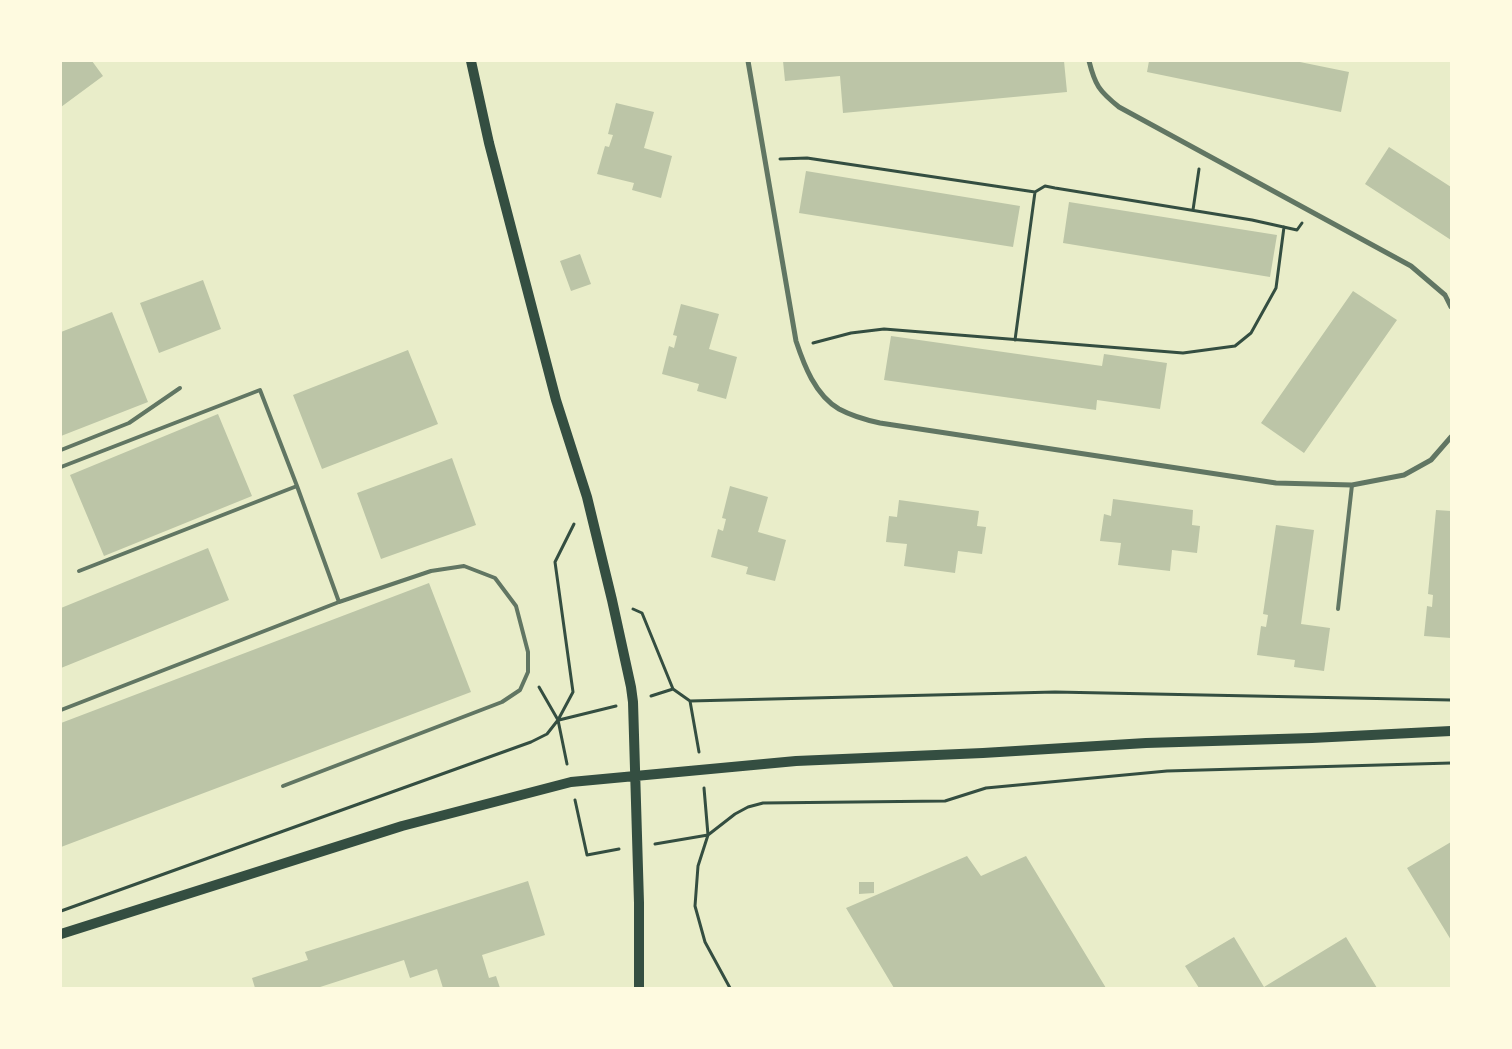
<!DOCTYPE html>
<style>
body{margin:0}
#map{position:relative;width:1512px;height:1049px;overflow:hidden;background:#e9edc9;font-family:Signika,sans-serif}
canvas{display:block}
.frame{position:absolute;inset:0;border:62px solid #fefae0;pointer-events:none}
</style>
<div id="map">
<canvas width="1512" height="1049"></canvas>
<div class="frame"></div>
</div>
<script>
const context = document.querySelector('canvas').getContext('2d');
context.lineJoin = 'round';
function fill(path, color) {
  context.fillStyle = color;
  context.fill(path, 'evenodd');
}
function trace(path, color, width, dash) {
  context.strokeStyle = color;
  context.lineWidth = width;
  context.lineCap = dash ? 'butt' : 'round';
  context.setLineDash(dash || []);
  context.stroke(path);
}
const building = new Path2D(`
 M61,61H92L103,76L61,107Z
 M783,61H1064L1067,92L843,113L840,76L785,81Z
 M1149,61H1295L1349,72L1341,112L1147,72Z
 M616,103L654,112L644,148L672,156L661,198L632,190L634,183L597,174L605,146L609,147L613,135L608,134Z
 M1389,147L1451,187V240L1365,184Z
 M806,171L1020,206L1013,247L799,213Z
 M1069,202L1277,235L1270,277L1063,243Z
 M580,254L591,284L571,291L560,261Z
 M203,280L221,329L159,353L140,303Z
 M1353,291L1397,320L1304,453L1261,423Z
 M681,304L719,314L709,349L737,357L726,399L697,391L699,384L662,374L669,346L674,348L677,336L673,335Z
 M112,312L148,402L61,436V332Z
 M891,336L1102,366L1104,354L1167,363L1160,409L1097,400L1096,410L884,380Z
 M408,350L438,424L322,469L293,395Z
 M218,414L252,496L104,556L70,475Z
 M452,458L476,525L381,559L357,493Z
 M730,486L768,497L758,532L786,540L775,581L746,574L748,567L711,557L718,529L723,531L726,519L722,518Z
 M1113,499L1193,510L1192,525L1200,526L1197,553L1172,550L1170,571L1118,565L1121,543L1100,541L1104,514L1111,516Z
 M899,500L979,511L977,526L986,527L982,554L958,551L955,573L904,566L907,544L886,542L889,516L897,517Z
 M1436,510L1451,511V638L1424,636L1427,606L1432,607L1433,595L1428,594Z
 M1276,525L1314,530L1301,624L1330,628L1324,671L1294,667L1295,660L1257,655L1261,626L1266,627L1268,615L1263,614Z
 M208,548L229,600L61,668V608Z
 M429,583L471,692L61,847V723Z
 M1451,842V940L1407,868Z
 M967,856L981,876L1026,856L1106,988H894L846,908Z
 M528,881L545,935L482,955L489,978L496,976L500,988H443L437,969L410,978L404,960L317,988H255L252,978L308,960L305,952Z
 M859,882H874V893L859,894Z
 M1234,937L1264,987L1346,937L1377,988H1199L1185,966Z`);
const path = new Path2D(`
 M780,159L807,158L1035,192L1045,186L1055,188L1252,220L1297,230L1302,223
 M1193,210L1199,169
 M1015,340L1035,192
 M813,343L851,333L884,329L1183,353L1235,346L1251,333L1276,288L1284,227
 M633,609L642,613L673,689L690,701L1055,692L1451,700
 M539,687L558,720L567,764
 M651,696L673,689
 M690,701L699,752
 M559,720L616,706
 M704,788L708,835L698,866L695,906L705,942L730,988
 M575,800L587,855L619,849
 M655,844L708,835L735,814L748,807L763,803L945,801L986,788L1167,771L1451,763
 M61,911L531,742L547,734L558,720L573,692L555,562L574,524`);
const service = new Path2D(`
 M61,450L129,423L180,388
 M61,467L260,390L297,486
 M79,571L297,486L339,602
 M1338,609L1352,485
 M61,710L339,602L431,571L464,566L495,578L516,606L528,652V672L520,690L502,702L283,786`);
const minor = new Path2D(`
 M748,61L796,341C804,365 815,395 839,409C852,416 866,420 880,423L1276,483L1352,485L1404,475L1431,460L1451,437
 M1089,61C1095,85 1099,91 1119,107L1411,266L1445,295L1451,307`);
const secondary = new Path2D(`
 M471,61L489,143L556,400L587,497L612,600L631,687L633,702L639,903V988
 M61,934L402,826L571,782L796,761L983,753L1146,743L1312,738L1451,731`);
fill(building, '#bcc5a7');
trace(path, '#344e41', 3);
trace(service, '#617663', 4);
trace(minor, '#617663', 5);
trace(secondary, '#344e41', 10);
</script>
